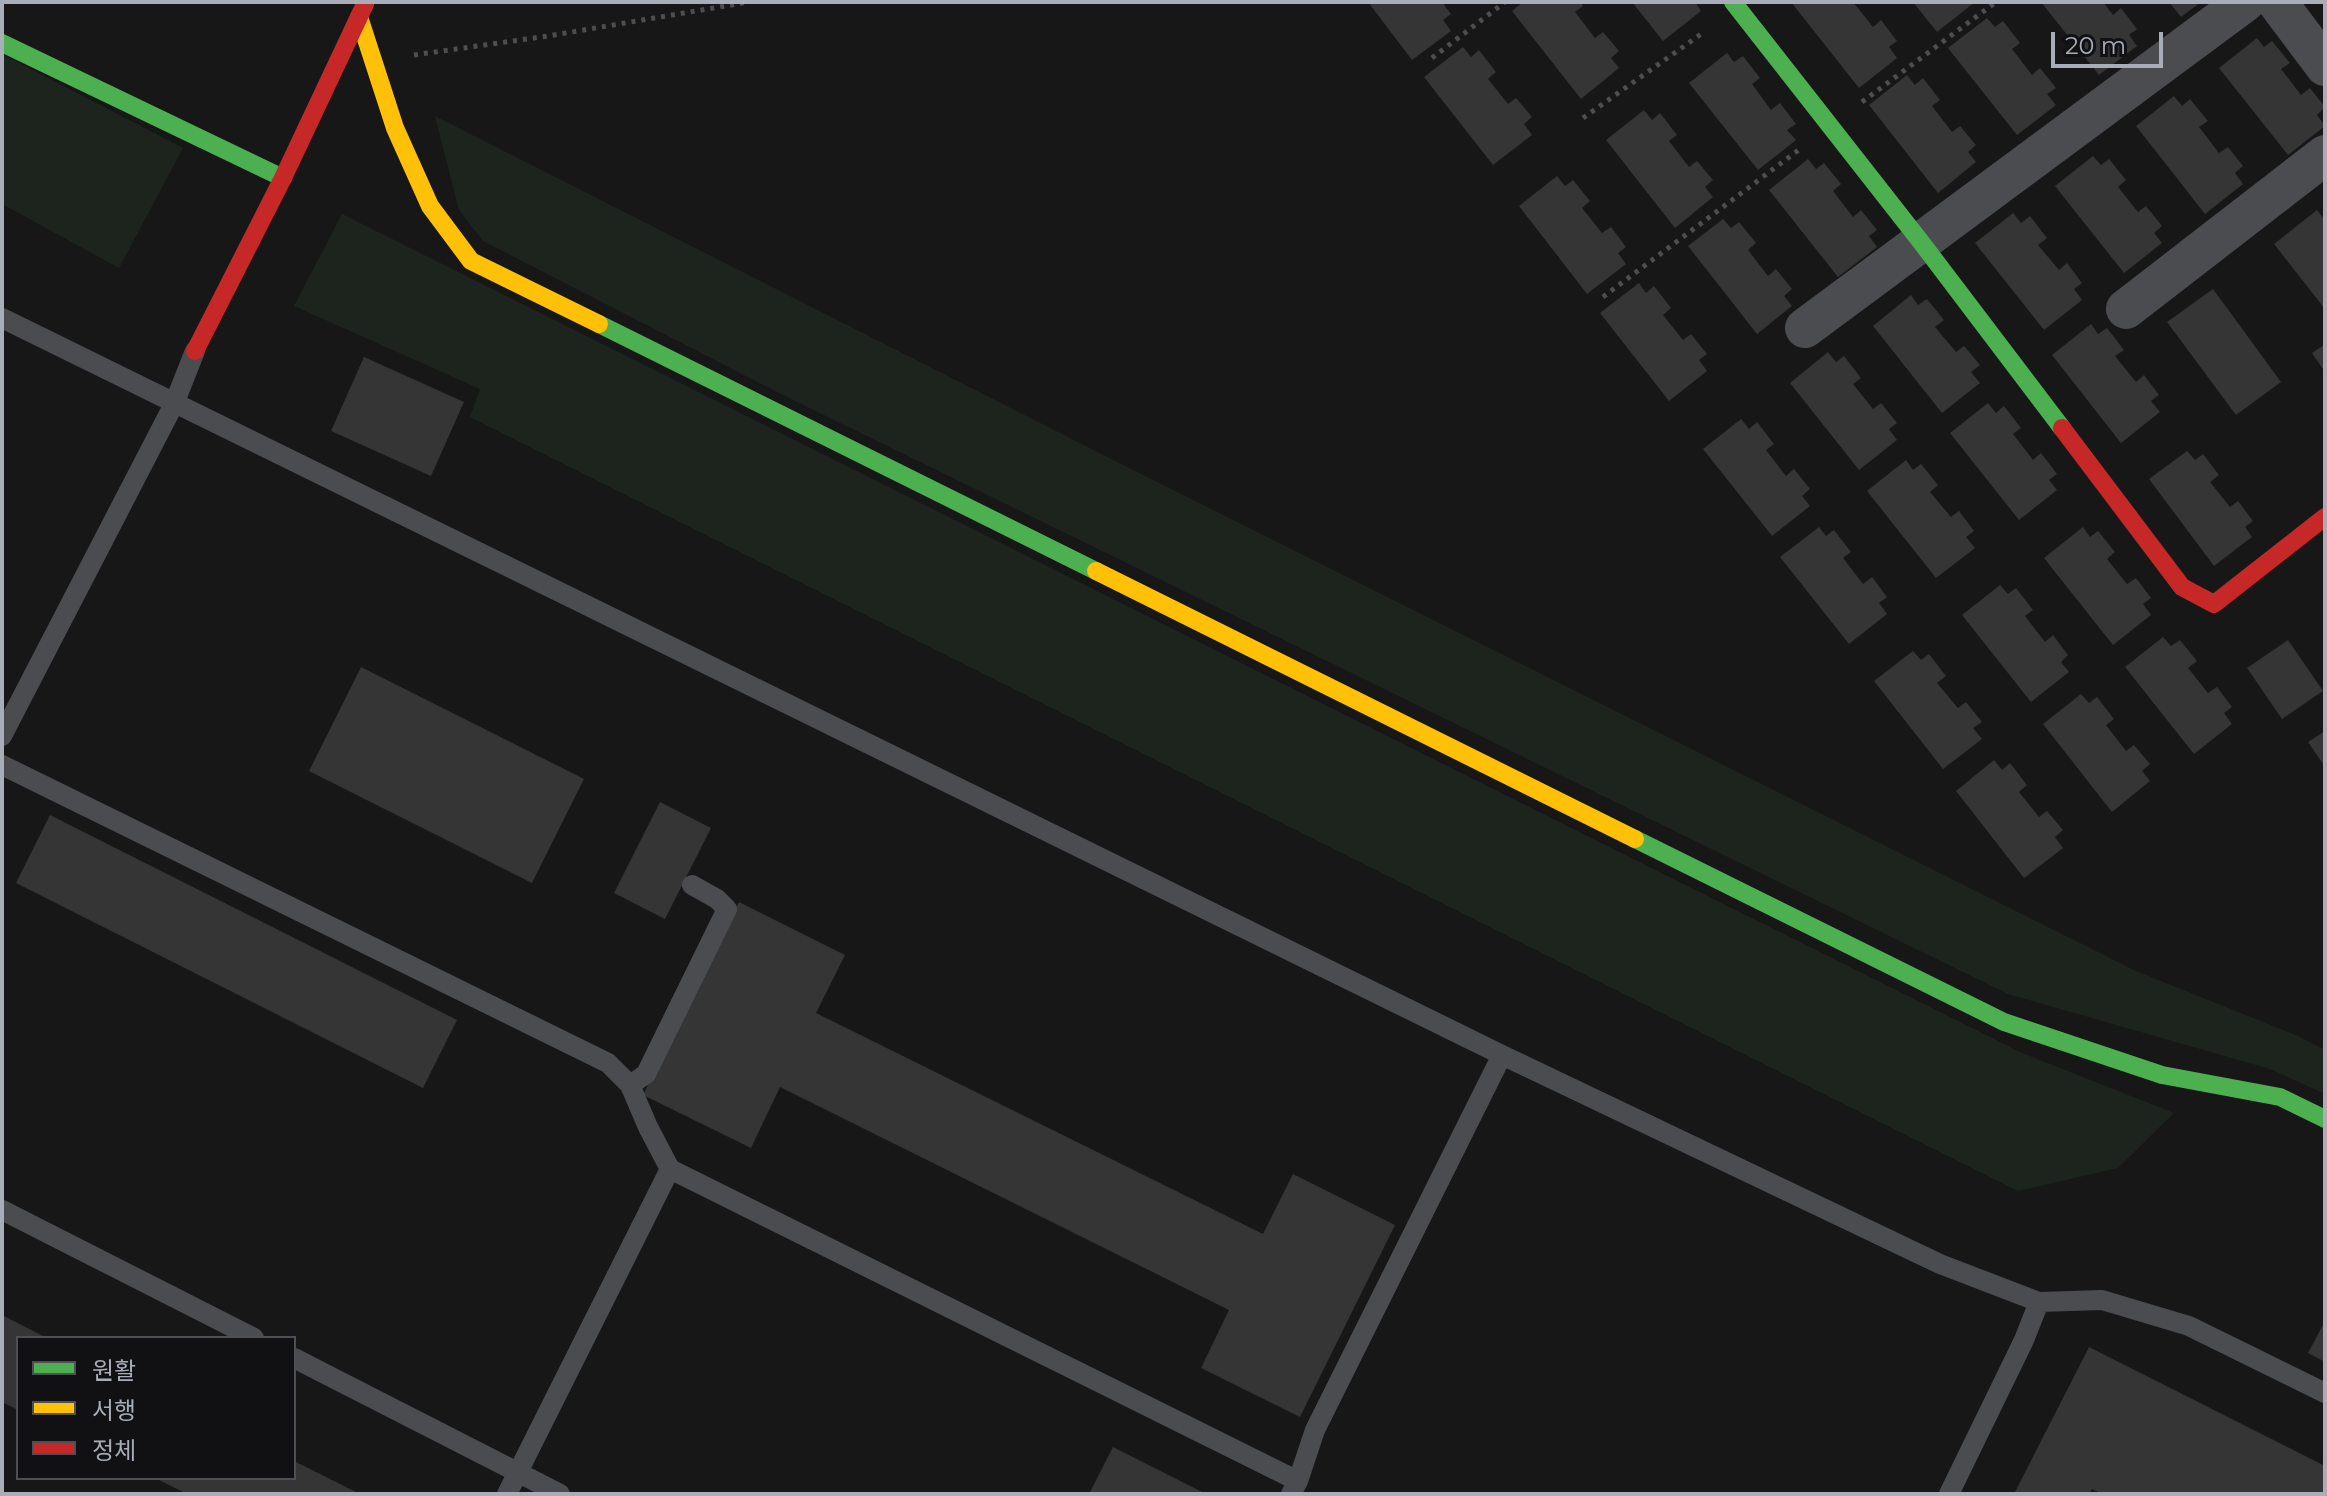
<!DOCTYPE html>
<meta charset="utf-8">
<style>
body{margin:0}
#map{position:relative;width:2327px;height:1496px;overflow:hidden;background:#171717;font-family:Montserrat,"Noto Sans KR",sans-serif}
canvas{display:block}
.frame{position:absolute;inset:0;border:4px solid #a8adb8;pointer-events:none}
.legend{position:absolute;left:16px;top:1336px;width:280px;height:144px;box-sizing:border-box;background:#111113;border:2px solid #4d4f55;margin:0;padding:10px 14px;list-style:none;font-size:24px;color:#a8adb8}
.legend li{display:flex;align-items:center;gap:16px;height:40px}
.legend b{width:40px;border:2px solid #4d4f55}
.scale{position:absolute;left:2051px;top:32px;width:112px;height:36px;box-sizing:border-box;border:4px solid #a8adb8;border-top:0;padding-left:10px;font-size:24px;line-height:28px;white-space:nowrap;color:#a8adb8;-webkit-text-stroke:6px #111113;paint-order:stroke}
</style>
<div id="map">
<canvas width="2327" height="1496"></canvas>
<div class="frame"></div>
<ul class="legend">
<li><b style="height:10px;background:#4caf50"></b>원활</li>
<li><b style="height:10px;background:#ffc107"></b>서행</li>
<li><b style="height:10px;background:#c62828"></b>정체</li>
</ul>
<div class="scale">20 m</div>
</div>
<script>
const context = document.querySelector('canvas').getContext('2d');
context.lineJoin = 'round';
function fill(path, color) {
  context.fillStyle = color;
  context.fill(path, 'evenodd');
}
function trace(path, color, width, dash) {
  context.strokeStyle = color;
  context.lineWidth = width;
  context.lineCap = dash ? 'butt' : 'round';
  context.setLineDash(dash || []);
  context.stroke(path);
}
const green = new Path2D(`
 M2,54L183,148L119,268L2,204Z
 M435,116L1133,470L2136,971L2298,1036L2325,1050V1094L2270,1069L2008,994L781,394L483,241L459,210Z
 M342,214L2022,1053L2174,1113L2118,1168L2018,1191L470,417L480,389L294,306Z`);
const building = new Path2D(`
 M1368,2H1442L1451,14L1443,20L1451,31L1412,60Z
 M1523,2H1580L1583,6L1575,12L1595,38L1603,32L1619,51L1611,58L1619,68L1581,99L1512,11Z
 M1632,2H1695L1701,11L1663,41Z
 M1791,2H1853L1873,27L1881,20L1897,41L1889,47L1897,58L1859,88Z
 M1913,2H1975L1937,32Z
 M2041,2H2103L2113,15L2121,8L2137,29L2129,35L2137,46L2099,75Z
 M2169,2H2201L2181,17Z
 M1987,18L1995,27L2003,21L2020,43L2012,49L2032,75L2040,68L2056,88L2047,94L2056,105L2017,135L1948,48Z
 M2257,38L2264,47L2272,41L2290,63L2281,69L2301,95L2310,88L2325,107L2317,115L2325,126L2288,155L2219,68Z
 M1463,47L1471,57L1479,50L1496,72L1488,79L1508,104L1516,98L1532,117L1524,124L1532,135L1493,165L1424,77Z
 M1727,53L1734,62L1743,56L1760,78L1752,84L1771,110L1780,103L1796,124L1787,130L1796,140L1758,170L1689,83Z
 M1907,75L1915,85L1923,78L1940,100L1932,106L1952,132L1960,126L1976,145L1968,152L1976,162L1938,193L1869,105Z
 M2174,96L2182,106L2190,99L2208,121L2199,127L2219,153L2228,147L2243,166L2235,173L2243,184L2205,214L2136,126Z
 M1644,110L1652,120L1660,113L1677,135L1669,141L1689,167L1697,161L1713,180L1705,187L1713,197L1675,228L1606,140Z
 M2093,156L2101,165L2109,159L2126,180L2118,187L2138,212L2146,206L2162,226L2154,233L2162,243L2124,273L2055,186Z
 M1808,159L1816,169L1824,163L1841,184L1833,191L1853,217L1861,210L1877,230L1869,236L1877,247L1838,277L1769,190Z
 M1557,176L1565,186L1573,180L1590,201L1582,208L1602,233L1611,227L1626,247L1618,253L1626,264L1587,294L1519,206Z
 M2317,210L2325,220V309L2274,244Z
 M2013,213L2021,223L2030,216L2047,238L2038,245L2059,270L2067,263L2082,283L2074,289L2082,300L2044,330L1975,243Z
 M1723,219L1731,228L1739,222L1756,243L1748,250L1768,276L1776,269L1792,289L1784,296L1792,306L1757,334L1688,246Z
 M1639,283L1646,293L1654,286L1671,308L1663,315L1683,340L1691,334L1707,354L1699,360L1707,371L1669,401L1600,313Z
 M2213,289L2281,382L2236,415L2167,322Z
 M1911,295L1918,305L1927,299L1944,320L1935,327L1956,352L1964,346L1980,365L1971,372L1980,383L1942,413L1873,326Z
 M2091,324L2098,334L2107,328L2124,350L2115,356L2136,382L2144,375L2159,395L2151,401L2160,412L2121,443L2052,355Z
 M2325,344V372L2312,353Z
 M1828,352L1836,362L1844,356L1861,378L1853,384L1873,409L1881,403L1897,423L1889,429L1897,440L1859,470L1790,383Z
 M364,357L464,402L431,476L331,431Z
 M1988,403L1996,413L2004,406L2021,428L2013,434L2033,460L2041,453L2057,474L2049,480L2057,490L2019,520L1950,433Z
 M1741,419L1749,429L1757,422L1774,444L1766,450L1786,476L1794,469L1810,489L1802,496L1810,506L1772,536L1703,449Z
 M2187,451L2195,460L2203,454L2219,475L2210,482L2230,507L2238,501L2253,521L2245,527L2252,537L2214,566L2149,479Z
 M1906,460L1913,470L1921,464L1938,485L1930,492L1951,517L1959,511L1974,531L1966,537L1975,548L1936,578L1867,491Z
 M1819,527L1826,536L1834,530L1851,552L1843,558L1863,584L1872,577L1887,597L1879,603L1887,614L1849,644L1780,557Z
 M2083,527L2090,537L2098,531L2115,552L2107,559L2127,584L2136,578L2151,598L2143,604L2151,615L2113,645L2044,558Z
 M2000,585L2008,594L2016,588L2033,610L2025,616L2045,642L2053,635L2068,655L2061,662L2069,672L2031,702L1962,615Z
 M2163,637L2171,646L2180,640L2197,661L2188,668L2208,693L2217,687L2232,707L2224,713L2232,724L2194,754L2125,667Z
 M2288,640L2323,691L2282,719L2247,668Z
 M1913,651L1921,660L1929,654L1946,676L1937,683L1958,708L1966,702L1982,722L1973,728L1982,739L1943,769L1874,681Z
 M361,667L584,779L532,883L309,771Z
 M2081,694L2089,703L2097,697L2114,719L2106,725L2126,751L2134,745L2150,764L2142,771L2150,781L2112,812L2043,724Z
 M2325,731V767L2308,742Z
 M1994,760L2002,770L2010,763L2027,785L2019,792L2039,817L2047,811L2063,830L2055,837L2063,848L2024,878L1956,791Z
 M660,802L711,828L665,919L614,893Z
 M50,815L457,1020L423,1088L16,883Z
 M739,902L845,955L816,1013L1263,1234L1293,1174L1395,1225L1300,1417L1201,1368L1229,1310L780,1087L751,1148L643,1095Z
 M2,1315L47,1338H18V1410L2,1402Z
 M2325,1321V1362L2308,1353Z
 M2089,1347L2325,1466V1494H2102L2092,1489L2089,1494H2014Z
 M1113,1447L1206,1494H1089Z
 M294,1461L360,1494H187L155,1478H294Z`);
const path = new Path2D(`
 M414,55L548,36L749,2
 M1432,58L1505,2
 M1862,102L1996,2
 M1583,118L1704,32
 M1603,297L1800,149`);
const lane = new Path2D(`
 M2,318L1502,1055L1940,1264L2039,1302L2102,1300L2189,1326L2325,1393
 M2,736L174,404L195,351
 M2,765L608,1063L630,1085L648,1127L670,1169L507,1494
 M630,1085L646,1074L727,909L717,899L692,885
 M670,1169L1298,1481
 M2,1210L254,1338
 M294,1358L560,1494
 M1291,1494L1298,1481L1315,1430L1502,1055
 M1949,1494L2024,1340L2039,1302`);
const street = new Path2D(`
 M2277,2L2325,66
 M2126,309L2325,155
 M1805,328L2245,2`);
const fast = new Path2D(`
 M1733,2L1921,242L2062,428
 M2,43L283,178
 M599,324L1096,571
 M1635,839L2004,1022L2162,1075L2280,1097L2325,1119`);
const slow = new Path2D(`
 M359,17L395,128L430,206L471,261L599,324
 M1096,571L1635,839`);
const jam = new Path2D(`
 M195,351L283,178L365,4
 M2062,428L2182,587L2214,604L2325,517`);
fill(green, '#1d241e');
fill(building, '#353536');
trace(path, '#4d4e52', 5, [4, 6]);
trace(lane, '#4b4c50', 20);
trace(street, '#4b4c50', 40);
trace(fast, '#4caf50', 18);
trace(slow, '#ffc107', 18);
trace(jam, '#c62828', 18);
</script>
